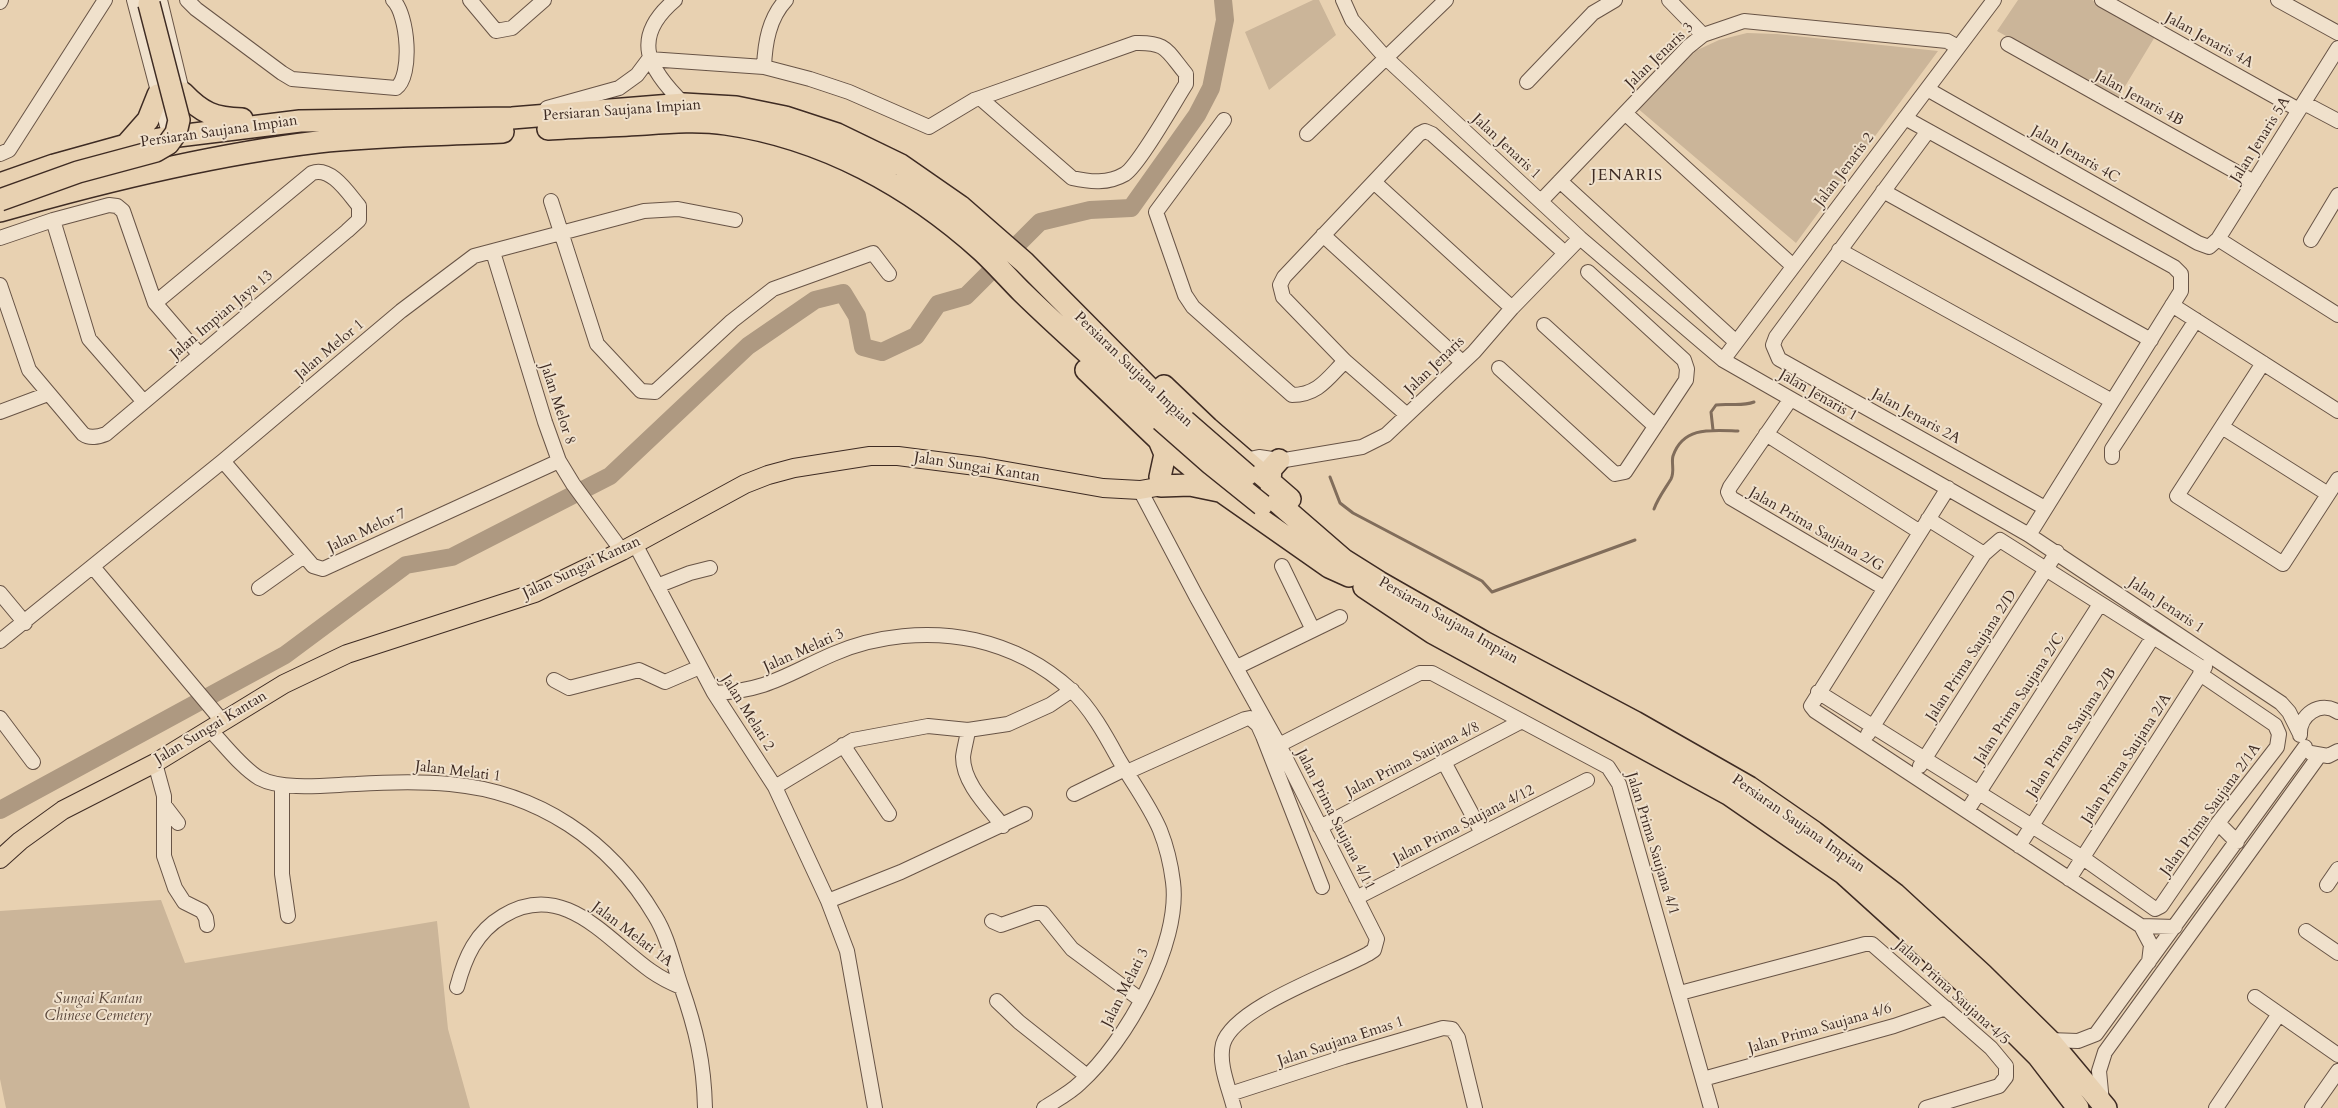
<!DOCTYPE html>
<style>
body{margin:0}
canvas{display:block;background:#e8d1b1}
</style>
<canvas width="2338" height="1108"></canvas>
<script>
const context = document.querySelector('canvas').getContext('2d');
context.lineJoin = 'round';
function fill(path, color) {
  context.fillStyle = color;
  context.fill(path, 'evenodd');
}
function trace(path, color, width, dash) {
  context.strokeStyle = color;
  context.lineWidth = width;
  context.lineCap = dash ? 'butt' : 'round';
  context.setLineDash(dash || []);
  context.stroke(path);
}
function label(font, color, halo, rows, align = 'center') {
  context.font = font + ' Cardo,serif';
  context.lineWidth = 4;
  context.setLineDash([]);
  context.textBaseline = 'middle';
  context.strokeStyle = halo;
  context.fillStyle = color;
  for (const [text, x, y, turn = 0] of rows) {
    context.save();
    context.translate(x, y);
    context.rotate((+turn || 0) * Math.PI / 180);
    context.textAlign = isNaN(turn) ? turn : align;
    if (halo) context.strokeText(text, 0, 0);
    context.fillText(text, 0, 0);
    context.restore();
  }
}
const green = new Path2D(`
 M1313,0H1319L1336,35L1269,90L1245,32Z
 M2018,0H2092L2156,35L2118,98L1997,31Z
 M1747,33L1777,34L1938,51L1796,243L1636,107L1693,52L1719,40Z
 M161,900L185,963L437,921L448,1029L470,1108H6L0,1079V911Z`);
const stream = new Path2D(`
 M1713,430L1711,412L1716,405C1729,403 1741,407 1754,402
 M1330,477L1340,503L1353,513L1482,581L1492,592L1635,540
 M1654,509C1658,498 1665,489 1671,479C1675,471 1671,463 1673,456C1683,426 1712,430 1738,431`);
const river = new Path2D(`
 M0,810L285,655L406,565L452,557L610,476L748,346L815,300L843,293L857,316L863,347L882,352L916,336L938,304L966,296L1040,222L1090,210L1131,208L1197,115L1211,88L1225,20L1223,0`);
const minor = new Path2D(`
 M134,0L170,137
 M160,0L183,95
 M187,0L196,9L282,73L292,79L396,88C413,76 408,14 393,0
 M470,0L496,31L512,28L544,0
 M675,0C630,38 648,69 684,104
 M1343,0L1352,20L1385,57L1580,238L1723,360L2029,535L2281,703L2289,712L2300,734
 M1669,0L1703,35
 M2102,0L2299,110
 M2278,0L2338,33
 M0,2L1,0
 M2008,44L2254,182
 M649,59L764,67L810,79L849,92L929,127L974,100L980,98L1135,43C1167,42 1166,50 1186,74V84C1175,101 1139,165 1125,174C1108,184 1090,182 1072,178L980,98
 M764,67C765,43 769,18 786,0
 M1527,82L1593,13L1615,0
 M1927,89L2198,243L2209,247L2218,239L2338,48
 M2304,103L2338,121
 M547,108L619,88L637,75L649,59
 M1625,113L1793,266
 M1905,118L2174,267L2181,274V291L2029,535
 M1224,120L1156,212L1185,295L1193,307L1292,395C1318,395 1328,378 1345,361
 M1928,131L1776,337L1773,345L1779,359L2045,508
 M1307,134L1446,0
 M0,154L9,150L105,0
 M1560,181L1736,342
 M1374,182L1512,308
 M1883,191L2151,340
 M551,201L597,344L641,391L655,392L732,321L773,289L873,253L889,274
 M1541,201L1688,47L1703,35L1744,21L1947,41L1958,47
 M53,220L89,339L144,402
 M1323,235L1462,362
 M0,238L53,220L109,205L117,206L123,211L155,303L199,354
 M2218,239L2338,315
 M2311,240L2338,195
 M1839,250L2112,401
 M493,252L545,422L559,461L573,484L622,551
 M0,285L29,370L83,434C90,439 98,437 106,434L347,231L359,220V206C348,193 331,166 312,173L155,303
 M2172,305L2338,411
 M1544,325L1655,426
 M1723,360L1994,0
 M2263,363L2177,496L2283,564L2338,479
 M1499,368L1615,474L1625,472L1686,380L1687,369L1684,360L1588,272
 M1790,400L1730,487L1728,492L1731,498L1884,588
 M0,412L48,394
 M1407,415L1345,361L1283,297L1280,285L1284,277L1419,134L1425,131L1432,134L1565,253
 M2222,427L2328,494
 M1766,434L1920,532
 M2112,457V449L2196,320
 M1245,460L1259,457L1279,460
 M223,461L313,566L323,569L559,461
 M1273,462L1362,447L1386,435L1474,352L1512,308L1580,238
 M1948,488L1811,706L1815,711L2141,926L2175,927
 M1140,490L1196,596L1279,745L1377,939L1374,950L1368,954C1334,973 1234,1007 1223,1044C1218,1064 1229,1088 1234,1108
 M1928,519L1984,554
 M635,544L714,693L775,787L828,901L847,951L875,1108
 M1282,566L1313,630
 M93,567L223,722
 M657,586L690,573L710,568
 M259,588L304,556
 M0,593L25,623
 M0,641L223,461L401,311L474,256L644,211L678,209L735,220
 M1237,667L1340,617
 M554,680L569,688L639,670L665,682L700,667
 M1818,692L2083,858L2155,909L2161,906L2218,823L2277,747L2279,734L2275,725L2200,674
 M714,693C767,691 787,674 833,654C876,635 929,630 975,640C1010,648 1044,665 1071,690C1090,707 1106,736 1118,758C1132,782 1150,806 1160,830C1166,845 1171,866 1173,882C1181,944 1126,1042 1080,1083C1070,1093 1056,1100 1044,1108
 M0,718L33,762
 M210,730C225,745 241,767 259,778C283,791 328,785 356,784C387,782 419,781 450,784C538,792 610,840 655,916C668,937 673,963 681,986C696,1029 704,1062 705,1108
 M968,730C967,739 964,748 963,757C963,783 988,807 1003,826
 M1868,734L1984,554L2000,540L2204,669
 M2300,735C2299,715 2320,700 2338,712
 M843,745L889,814
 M1279,745L1420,673H1432L1608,767L1619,784L1711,1108
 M2311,753L2328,756L2338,751
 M1444,762L1482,833
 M155,763L164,796V856L175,888L184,902L202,911L206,918L207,925
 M1920,766L2057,552
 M1127,772L1245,719L1250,718L1258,725L1263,736L1322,887
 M282,785V874L288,916
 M775,787L853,740L928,726L968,730L1008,724L1050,705L1072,690
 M1074,794L1125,769
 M165,806L178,823
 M1967,811L2100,604
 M2218,823L2237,842
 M1320,827L1522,721
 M2019,846L2153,637
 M2069,879L2205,667
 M2327,885L2338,869
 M1356,898L1587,780
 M828,901L901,872L1025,814
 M992,921L1001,925L1035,913H1043L1072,949L1141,1000
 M2141,926L2151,945L2149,962
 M2306,931L2338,953
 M457,987C465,957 476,932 503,916C564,879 607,940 651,971C661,978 671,983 681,987
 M1680,993L1865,944H1872L1991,1048L2006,1066V1077L1999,1086L1926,1108
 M2255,997L2338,1055
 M997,1001L1019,1022L1087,1076
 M2049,1040L2078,1041L2096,1034L2305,747
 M1703,1079L1894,1026L1946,1008
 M1230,1094L1344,1057L1443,1028L1452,1029L1458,1038L1475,1108
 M2102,1102L2099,1071L2105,1052L2319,756
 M2216,1108L2279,1014
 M2312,1108L2338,1071`);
const major = new Path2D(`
 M0,859L20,841L63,810L155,763L284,684L347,654L535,593L622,551L745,484L768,475L794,468L870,456H898L984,467L1103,488L1140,490L1174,484`);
const highway = new Path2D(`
 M183,93C202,113 214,118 242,119
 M548,129C581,127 614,126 646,124C672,122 700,120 726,124C823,138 910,186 982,251C996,264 1009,279 1022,292C1067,336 1115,377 1161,420
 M126,145L148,120L158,95
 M0,184L54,165L126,145L170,137L300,121L512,118L684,104L736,107L785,117L837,134L901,165L960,206L1024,262L1171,410
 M0,211C104,181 210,155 318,142C379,135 441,135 503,132
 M1086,370L1159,440L1222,492L1329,567L1349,576
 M1164,386L1208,428L1290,499
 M1159,440L1165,454L1160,477
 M1270,481L1271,469L1279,460
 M1161,486L1190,485L1219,491
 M1269,495L1344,560L1379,582L1484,642L1635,722L1749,787L1814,832L1895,894L1982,974L2049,1040L2106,1108
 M1364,587L1433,633L1730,795L1843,873L1969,987L2038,1056L2078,1108`);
const highwayBridge = new Path2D(`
 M0,200L78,172L156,151L168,144L176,133L179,120L149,4
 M1161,420L1211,464L1262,505
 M1185,421L1247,475`);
const streetNames = [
 ["Jalan Jenaris 4A",2209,41,29],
 ["Jalan Jenaris 3",1660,56,-44],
 ["Jalan Jenaris 4B",2139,99,29],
 ["Persiaran Saujana Impian",622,111,-4],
 ["Persiaran Saujana Impian",219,132,-8],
 ["Jalan Jenaris 5A",2261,140,-58],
 ["Jalan Jenaris 1",1506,147,43],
 ["Jalan Jenaris 4C",2075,155,30],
 ["Jalan Jenaris 2",1845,170,-53],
 ["Jalan Impian Jaya 13",222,315,-40],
 ["Jalan Melor 1",330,350,-40],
 ["Jalan Jenaris",1435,366,-44],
 ["Persiaran Saujana Impian",1133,370,44],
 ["Jalan Jenaris 1",1818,396,30],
 ["Jalan Melor 8",557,404,72],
 ["Jalan Jenaris 2A",1916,417,29],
 ["Jalan Sungai Kantan",977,468,9],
 ["Jalan Prima Saujana 2/G",1816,530,30],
 ["Jalan Melor 7",367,531,-25],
 ["Jalan Sungai Kantan",582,568,-25],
 ["Jalan Jenaris 1",2166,606,34],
 ["Persiaran Saujana Impian",1448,621,30],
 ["Jalan Melati 3",804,651,-24],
 ["Jalan Prima Saujana 2/D",1972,656,-57],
 ["Jalan Prima Saujana 2/C",2020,699,-57],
 ["Jalan Melati 2",747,713,58],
 ["Jalan Sungai Kantan",211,728,-31],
 ["Jalan Prima Saujana 2/B",2072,733,-57],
 ["Jalan Prima Saujana 2/A",2127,759,-57],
 ["Jalan Prima Saujana 4/8",1413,760,-27],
 ["Jalan Melati 1",458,772,7],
 ["Jalan Prima Saujana 2/1A",2211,810,-54],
 ["Jalan Prima Saujana 4/11",1335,820,63],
 ["Persiaran Saujana Impian",1798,824,35],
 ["Jalan Prima Saujana 4/12",1464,825,-27],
 ["Jalan Prima Saujana 4/1",1652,844,73],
 ["Jalan Melati 1A",632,935,37],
 ["Jalan Melati 3",1126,988,-63],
 ["Jalan Prima Saujana 4/5",1952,993,42],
 ["Jalan Prima Saujana 4/6",1820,1029,-16],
 ["Jalan Saujana Emas 1",1341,1042,-18]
];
const parkNames = [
 ["Sungai Kantan",98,1000],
 ["Chinese Cemetery",98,1017]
];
const neighbourhoodNames = [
 ["JENARIS",1627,176]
];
fill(green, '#cbb599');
trace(stream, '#816d5b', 3);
trace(river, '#ae9981', 18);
trace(minor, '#685446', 16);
trace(major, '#3e2b23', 20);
trace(highway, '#3e2b23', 24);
trace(minor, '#f0e1cc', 14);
trace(major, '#e8d1b1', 18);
trace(highway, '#e8d1b1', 21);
trace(highwayBridge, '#3e2b23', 24, []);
trace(highwayBridge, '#e8d1b1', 21);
label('15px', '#3e2b23', '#f0e1cc', streetNames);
label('italic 15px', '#5a473b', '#f0e1cc', parkNames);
context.letterSpacing = '1px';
label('16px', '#3e2b23', '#f0e1cc', neighbourhoodNames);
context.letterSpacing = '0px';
</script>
